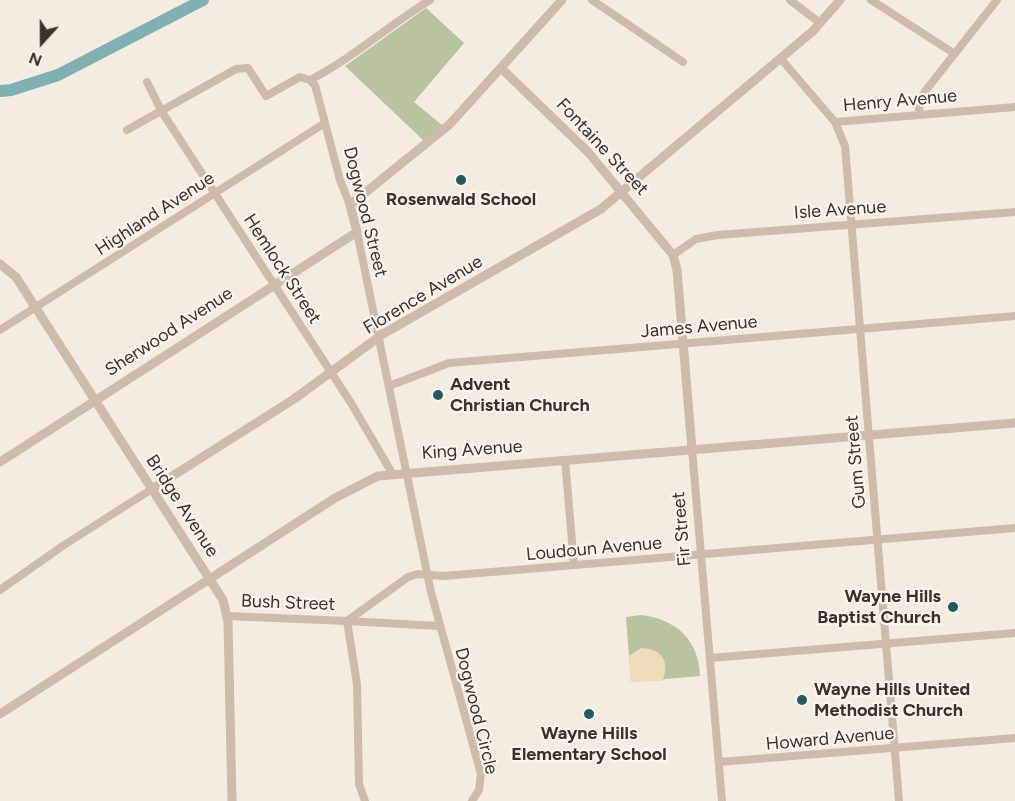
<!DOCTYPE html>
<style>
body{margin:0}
#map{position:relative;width:1015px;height:801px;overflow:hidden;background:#f4ebe1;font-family:Figtree,sans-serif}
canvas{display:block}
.north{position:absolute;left:12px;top:12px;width:60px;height:60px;-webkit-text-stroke:4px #fbf5ee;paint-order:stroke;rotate:201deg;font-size:16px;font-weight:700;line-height:24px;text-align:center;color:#3b302b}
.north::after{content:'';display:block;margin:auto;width:21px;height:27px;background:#3b302b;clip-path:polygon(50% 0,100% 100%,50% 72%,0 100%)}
</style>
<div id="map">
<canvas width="1015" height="801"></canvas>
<div class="north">N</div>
</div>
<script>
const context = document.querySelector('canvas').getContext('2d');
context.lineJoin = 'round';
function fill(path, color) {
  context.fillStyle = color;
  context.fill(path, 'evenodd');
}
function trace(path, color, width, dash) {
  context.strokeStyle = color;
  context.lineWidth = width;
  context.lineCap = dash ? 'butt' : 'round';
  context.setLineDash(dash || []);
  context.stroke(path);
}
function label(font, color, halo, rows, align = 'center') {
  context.font = font + ' Figtree,sans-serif';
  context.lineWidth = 4.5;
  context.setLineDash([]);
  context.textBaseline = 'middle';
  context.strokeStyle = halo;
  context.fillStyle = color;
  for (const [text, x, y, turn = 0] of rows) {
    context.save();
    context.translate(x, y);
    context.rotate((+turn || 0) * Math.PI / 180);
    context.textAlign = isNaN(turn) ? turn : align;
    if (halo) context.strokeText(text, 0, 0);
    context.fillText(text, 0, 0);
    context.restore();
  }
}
const green = new Path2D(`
 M426,8L464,43L414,102L442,125L424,141L345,66Z
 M641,615C676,619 699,640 700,676L631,682L626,617Z`);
const sand = new Path2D(`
 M641,648C661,648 671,662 662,681L631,682L629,656Z`);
const river = new Path2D(`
 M0,91L11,90L58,75L203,0`);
const minor = new Path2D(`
 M592,0L683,62
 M790,0L820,23
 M871,0L955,54
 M781,59L835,122L845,146L899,801
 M310,80C353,58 389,25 430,0
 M310,80L315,85L340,180L350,205
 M147,82L162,112L351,403L392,473
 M918,115L921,99L926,90L997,0
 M835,122L1015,107
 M127,130L236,69L248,68L266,96L300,77L310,80
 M357,232L431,592L481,774L479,790L472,801
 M673,255L696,239L718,235L1015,212
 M0,330L325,123
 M389,386L449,363L1015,316
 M692,449L722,801
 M565,460L574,565
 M0,590L64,545L152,489
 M227,616L347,621L408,577L418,574L444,576L1015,528
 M710,658L1015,633
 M719,762L1015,738
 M365,801L359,784L357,684L347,621L439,626`);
const tertiary = new Path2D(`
 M501,68L588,152L673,255L677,270L692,449
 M0,264L16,277L223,600L228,622L232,801
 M0,462L357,232L350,205L450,124L562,0
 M152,489L294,399L383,334L601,209L813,31L840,0
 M0,714L335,498L378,476L1015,423`);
const markers = [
 [461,180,6,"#1f5a5e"],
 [438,395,6,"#1f5a5e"],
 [953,607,6,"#1f5a5e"],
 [802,700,6,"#1f5a5e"],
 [589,714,6,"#1f5a5e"]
];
const streetNames = [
 ["Henry Avenue",900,101,-5],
 ["Fontaine Street",602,147,47],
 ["Isle Avenue",840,210,-4],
 ["Dogwood Street",365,212,76],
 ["Highland Avenue",155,214,-33],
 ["Hemlock Street",282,269,57],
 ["Florence Avenue",423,295,-31],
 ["James Avenue",699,327,-5],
 ["Sherwood Avenue",169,332,-33],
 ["King Avenue",472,450,-4],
 ["Gum Street",856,462,-95],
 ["Bridge Avenue",182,506,57],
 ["Fir Street",682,529,-95],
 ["Loudoun Avenue",594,549,-5],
 ["Bush Street",288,603,2],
 ["Dogwood Circle",476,711,76],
 ["Howard Avenue",830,739,-5]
];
const poiNames = [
 ["Rosenwald School",461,200],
 ["Advent",450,385,"left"],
 ["Christian Church",450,406,"left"],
 ["Wayne Hills",941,597,"right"],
 ["Baptist Church",941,618,"right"],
 ["Wayne Hills United",814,690,"left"],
 ["Methodist Church",814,711,"left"],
 ["Wayne Hills",589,734],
 ["Elementary School",589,755]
];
fill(green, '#b8c4a0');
fill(sand, '#efdcb8');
trace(river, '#7fb0b2', 12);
trace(minor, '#cdbbac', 8);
trace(tertiary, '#cdbbac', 9);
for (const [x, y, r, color] of markers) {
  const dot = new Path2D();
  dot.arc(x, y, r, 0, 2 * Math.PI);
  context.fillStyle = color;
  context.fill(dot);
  trace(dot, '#fbf5ee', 2);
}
label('18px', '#3b302b', '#fbf5ee', streetNames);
label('bold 18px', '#3b302b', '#fbf5ee', poiNames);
</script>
